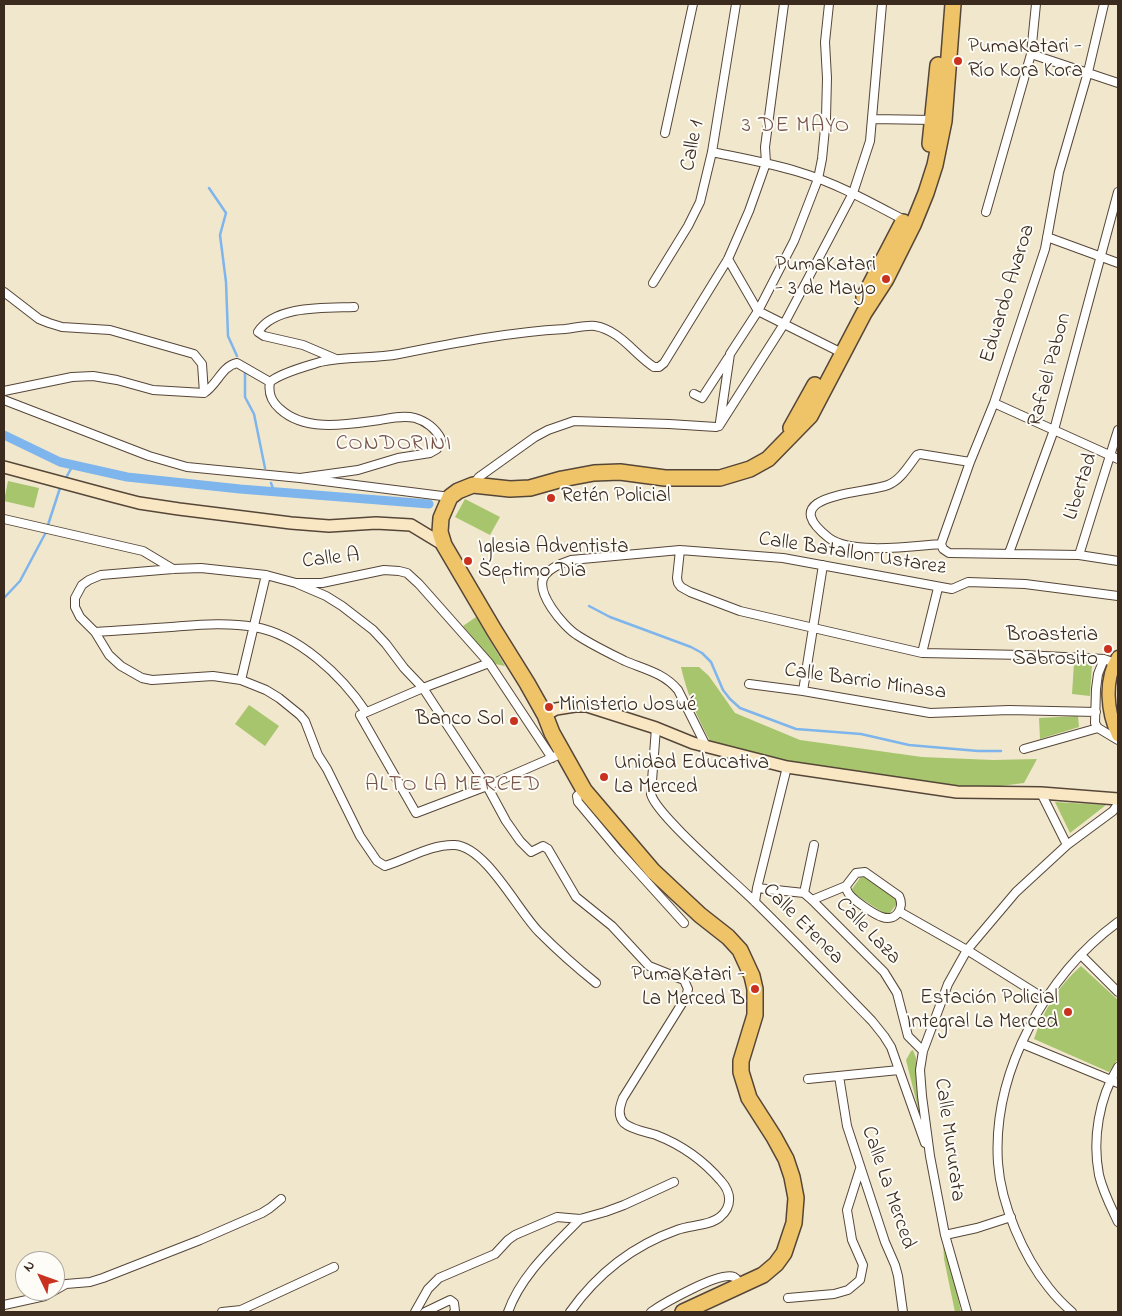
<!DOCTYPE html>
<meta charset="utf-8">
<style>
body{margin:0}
#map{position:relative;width:1122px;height:1316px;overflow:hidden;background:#f1e7cd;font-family:"Indie Flower",sans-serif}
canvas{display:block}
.frame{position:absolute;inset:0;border:5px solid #3b2a1e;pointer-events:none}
.north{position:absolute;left:15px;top:1251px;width:50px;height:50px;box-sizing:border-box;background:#fdfcf7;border:1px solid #afa8a0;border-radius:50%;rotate:312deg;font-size:14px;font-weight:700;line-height:20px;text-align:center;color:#3b2a1e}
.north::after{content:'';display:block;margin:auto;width:18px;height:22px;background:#c8321e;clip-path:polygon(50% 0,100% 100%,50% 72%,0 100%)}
</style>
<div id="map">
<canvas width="1122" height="1316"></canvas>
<div class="frame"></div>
<div class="north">N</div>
</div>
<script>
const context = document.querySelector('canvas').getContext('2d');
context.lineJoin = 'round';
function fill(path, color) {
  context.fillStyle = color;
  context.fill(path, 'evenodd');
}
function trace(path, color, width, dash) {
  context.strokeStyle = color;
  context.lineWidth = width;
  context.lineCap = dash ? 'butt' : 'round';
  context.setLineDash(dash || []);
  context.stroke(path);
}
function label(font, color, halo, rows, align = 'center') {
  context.font = font + ' "Indie Flower",sans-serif';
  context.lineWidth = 4;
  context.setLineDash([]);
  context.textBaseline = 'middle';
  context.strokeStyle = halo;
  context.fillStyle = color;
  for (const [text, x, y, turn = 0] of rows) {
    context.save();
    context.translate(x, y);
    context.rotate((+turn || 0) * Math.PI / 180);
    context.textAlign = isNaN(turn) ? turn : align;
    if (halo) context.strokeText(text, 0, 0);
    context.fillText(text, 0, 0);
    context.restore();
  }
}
const green = new Path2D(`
 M8,481L39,488L34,508L4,501Z
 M465,499L500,517L490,535L455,517Z
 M476,617L505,666L495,664L463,626Z
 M1074,663L1092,664L1090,696L1072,694Z
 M681,667H699L709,676L735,713L800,740L922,757L993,760L1037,759L1024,783L977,789L927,783L793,764L710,741C697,717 687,694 681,667Z
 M249,705L279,726L265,746L235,724Z
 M1078,716L1079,727L1040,739L1039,718Z
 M1055,802L1106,805L1070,833Z
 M864,877L895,897L898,902L890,913L885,914L853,893L852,889L860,878Z
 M1081,966L1118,1000V1059L1109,1072L1034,1039C1043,1011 1059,985 1081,966Z
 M913,1050L916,1058L917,1093L923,1120L920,1116L906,1060L911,1051Z
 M934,1185L961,1312H955L944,1259L943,1242L932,1187Z`);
const stream = new Path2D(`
 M209,188L226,213L220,235L226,282L228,336L237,356
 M245,372V397L254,414L265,468
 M67,476L73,465
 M271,483L274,491
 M4,598L20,581L45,534L60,488
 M589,606L610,617L691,647L702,653L711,662L723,690L730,699L740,708L796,729L861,734L909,745L978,751H1001`);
const canal = new Path2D(`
 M4,435L60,462L127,477L240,489L429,504`);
const street = new Path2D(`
 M1104,4L1088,72L1059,172L1045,249L994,403L970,462L941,544L943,549L949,553L1079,555L1118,561
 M1031,54L1118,83
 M872,119L933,120
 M665,133L693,4
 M712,152C741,158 770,163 799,172C836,183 870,202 904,220
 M986,212L1031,54L1036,4
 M1047,237L1118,263
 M728,259L758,311L836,350
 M653,283L688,226L700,202L712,152L736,4
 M4,292L39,319L49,323L62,327L110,330L194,354L202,364L204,393
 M336,359L303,345L264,336L258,332C275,305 326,308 354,307
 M4,391L72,377L93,376L117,380L153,390L204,393C217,385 222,366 237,363L270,382
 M694,394L702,398L728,358
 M4,400L149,456L187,467L300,478L450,497
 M994,403L1118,459
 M720,422L730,354L758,311L794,241L818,179L822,159L826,118L827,78L825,42L829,4
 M719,426L784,324L853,193L870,141L882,4
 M300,478L358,470L398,458L430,453L437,449L440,444L441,439C436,429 426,421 415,418C404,415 391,418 380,420C349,424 306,433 280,409C271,401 268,393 270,382C280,373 307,366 320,362C346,356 373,359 399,354C454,343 509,332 565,329C575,328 586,325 595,326C620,330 635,355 654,367H659L664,363L728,259L749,211L766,163L765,147L784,4
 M473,485L479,477L535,437L548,430L574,421L669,424L716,427L719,426
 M4,519L143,551L173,569
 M941,544C913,546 852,555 829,538C772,494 864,494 888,485C901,480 909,465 917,455L920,454L970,462
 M680,550L677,578L678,583L681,587L690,592L740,611L922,653L1024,655L1104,659L1118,664
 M1009,553L1054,430L1118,192
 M1079,555L1118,430
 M298,584L326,596L342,606L373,630L386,644L404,668L423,688L487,786L506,821L520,841L531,852L543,846L548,849L576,897L612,926L649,966L684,980L688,989L686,997L623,1098C620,1106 617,1115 624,1123C632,1130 647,1132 656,1135C682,1145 703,1160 721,1181C731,1192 733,1206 720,1217C710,1226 690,1225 677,1230C632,1246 597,1274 570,1312
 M95,632C120,630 145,629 171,627C198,625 226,622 254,627C298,634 342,676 366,712
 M922,653L938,588
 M1104,659L1098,674L1096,689L1095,723L1098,728L1118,740
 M489,663L423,688L360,715L416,813L487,786L556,756
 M241,680L266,575
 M749,684L803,691L930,713L1009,710L1096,712
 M803,691L823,565
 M656,728L651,794C656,815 735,882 754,901C794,940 833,981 872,1021L884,1036L891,1047L925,1143
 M706,746L678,690C664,673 644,669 625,661C609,653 592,645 577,635C564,627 533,591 545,575C551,567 562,563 571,560L680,550L783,558L952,589L968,582L1025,584L1118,596
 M1024,749L1098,728
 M552,758L489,663L419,584L407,573L399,571L384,570L322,583H296L266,575L201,568L173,569L101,575L89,580L82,585L75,598V607L80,617L95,632L109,655L121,666L142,678L152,680L213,676L241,680L266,690L279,698L300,715L305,721L318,755L327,769L360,836L377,861L385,866C408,859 431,844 455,845C486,847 518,911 539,932C557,950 576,967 596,983
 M584,790L577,796L578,802L619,851L684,923
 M1041,793L1067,845
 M757,888L804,893L812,900L884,972L897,993L908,1036L923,1051
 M804,893L814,845
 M812,900L846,886L856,873L865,872L899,896C905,908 896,922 882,917C875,915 853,900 849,894C846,890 847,890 846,886
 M755,902L757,888L787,767
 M900,912L967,950L1045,999
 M1081,955L1118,992
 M1023,1044L1118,1083
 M1118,1067C1099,1098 1092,1139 1099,1175C1103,1192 1111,1207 1118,1222
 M839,1076L847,1126L885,1242L895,1265L898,1276L903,1312
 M808,1079L899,1070
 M945,1235L977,1228L1011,1217
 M788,1298L834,1294L848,1290L860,1280L863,1265L852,1240L847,1210L860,1169
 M4,1305L45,1296L66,1284L90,1282L103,1278L200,1240L262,1213L270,1208L281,1199
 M222,1312L241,1310L334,1267
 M415,1312L428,1289L439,1278L495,1254L508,1240L515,1235L557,1217L580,1219L605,1212L624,1205L674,1182
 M425,1312L450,1300L454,1303L455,1311L454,1312
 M508,1312C521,1275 553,1247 580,1219
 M651,1312C664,1303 720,1271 734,1277C738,1279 739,1283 740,1287
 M967,1312L945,1235L930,1156L922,1096L920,1070L923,1051L948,984L967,950L1016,892L1067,845L1113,811L1118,804
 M1072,1312C1064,1305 1056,1297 1049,1288C1023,1256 1001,1204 998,1163C992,1072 1046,975 1118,922`);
const secondary = new Path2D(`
 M4,467L112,496L139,503L179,509L291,523L329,526L376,523L411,525L444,545
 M545,715L556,709L575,706H587L656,728L693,743L787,767L957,792L1041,793L1118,799`);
const primary = new Path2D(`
 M1118,657C1104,680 1107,712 1118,735`);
const highway = new Path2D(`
 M930,144L938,65
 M864,297L903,222
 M791,428L815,385
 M683,1312L763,1275L776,1264L784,1253L794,1223L796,1198L792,1177L786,1159L774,1137L749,1098L741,1072V1061L755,1015V989L752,976L740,950L728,937L700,915L653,871L584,790L552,733L545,715L527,683L494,630L444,545L440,532L441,518L450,497L458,491L473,485L510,489L530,488L562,479L594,473L620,472L665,478H720L750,469L768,459L810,416L864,313L886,279L913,225L926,193L935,165L944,121L953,4`);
const markers = [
 [958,61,5,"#c8321e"],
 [886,279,5,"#c8321e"],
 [551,498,5,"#c8321e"],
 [468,561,5,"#c8321e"],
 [1108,649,5,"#c8321e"],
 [549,707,5,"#c8321e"],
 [514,721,5,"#c8321e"],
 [604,777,5,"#c8321e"],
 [755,989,5,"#c8321e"],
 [1068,1012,5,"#c8321e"]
];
const poiNames = [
 ["PumaKatari -",968,49],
 ["Río Kora Kora",968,73],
 ["PumaKatari",876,267,"right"],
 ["- 3 de Mayo",876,291,"right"],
 ["Retén Policial",561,498],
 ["Iglesia Adventista",478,549],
 ["Septimo Dia",478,573],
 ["Broasteria",1098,637,"right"],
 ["Sabrosito",1098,661,"right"],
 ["Ministerio Josué",559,707],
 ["Banco Sol",504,721,"right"],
 ["Unidad Educativa",614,765],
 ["La Merced",614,789],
 ["PumaKatari -",745,977,"right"],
 ["La Merced B",745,1001,"right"],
 ["Estación Policial",1058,1000,"right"],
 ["Integral La Merced",1058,1024,"right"]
];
const streetNames = [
 ["Calle 1",694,146,-79],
 ["Eduardo Avaroa",1009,294,-73],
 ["Rafael Pabon",1051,370,-75],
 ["Libertad",1082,487,-72],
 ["Calle Batallon Ustarez",852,555,9],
 ["Calle A",331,560,-6],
 ["Calle Barrio Minasa",865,683,8],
 ["Calle Etenea",802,925,45],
 ["Calle Laza",867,932,46],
 ["Calle Mururata",948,1140,82],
 ["Calle La Merced",887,1188,71]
];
const neighbourhoodNames = [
 ["3 DE MAYO",796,127],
 ["CONDORINI",394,445],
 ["ALTO LA MERCED",453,786]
];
fill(green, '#a6c56d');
trace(stream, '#7db5ec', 2.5);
trace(canal, '#7db5ec', 9);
trace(street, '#564638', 10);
trace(secondary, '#564638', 14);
trace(primary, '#564638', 15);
trace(highway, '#564638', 18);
trace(street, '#fff', 8);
trace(secondary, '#f9e7c3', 11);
trace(primary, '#efc469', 12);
trace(highway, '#efc469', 15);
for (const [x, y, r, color] of markers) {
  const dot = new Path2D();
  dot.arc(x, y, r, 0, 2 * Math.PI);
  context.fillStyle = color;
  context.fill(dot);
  trace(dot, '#fdfcf7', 2);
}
label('21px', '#3b2a1e', '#fdfcf7', poiNames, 'left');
label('21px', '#3b2a1e', '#fdfcf7', streetNames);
context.letterSpacing = '1px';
label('22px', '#775449', '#fdfcf7', neighbourhoodNames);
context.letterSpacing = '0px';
</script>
